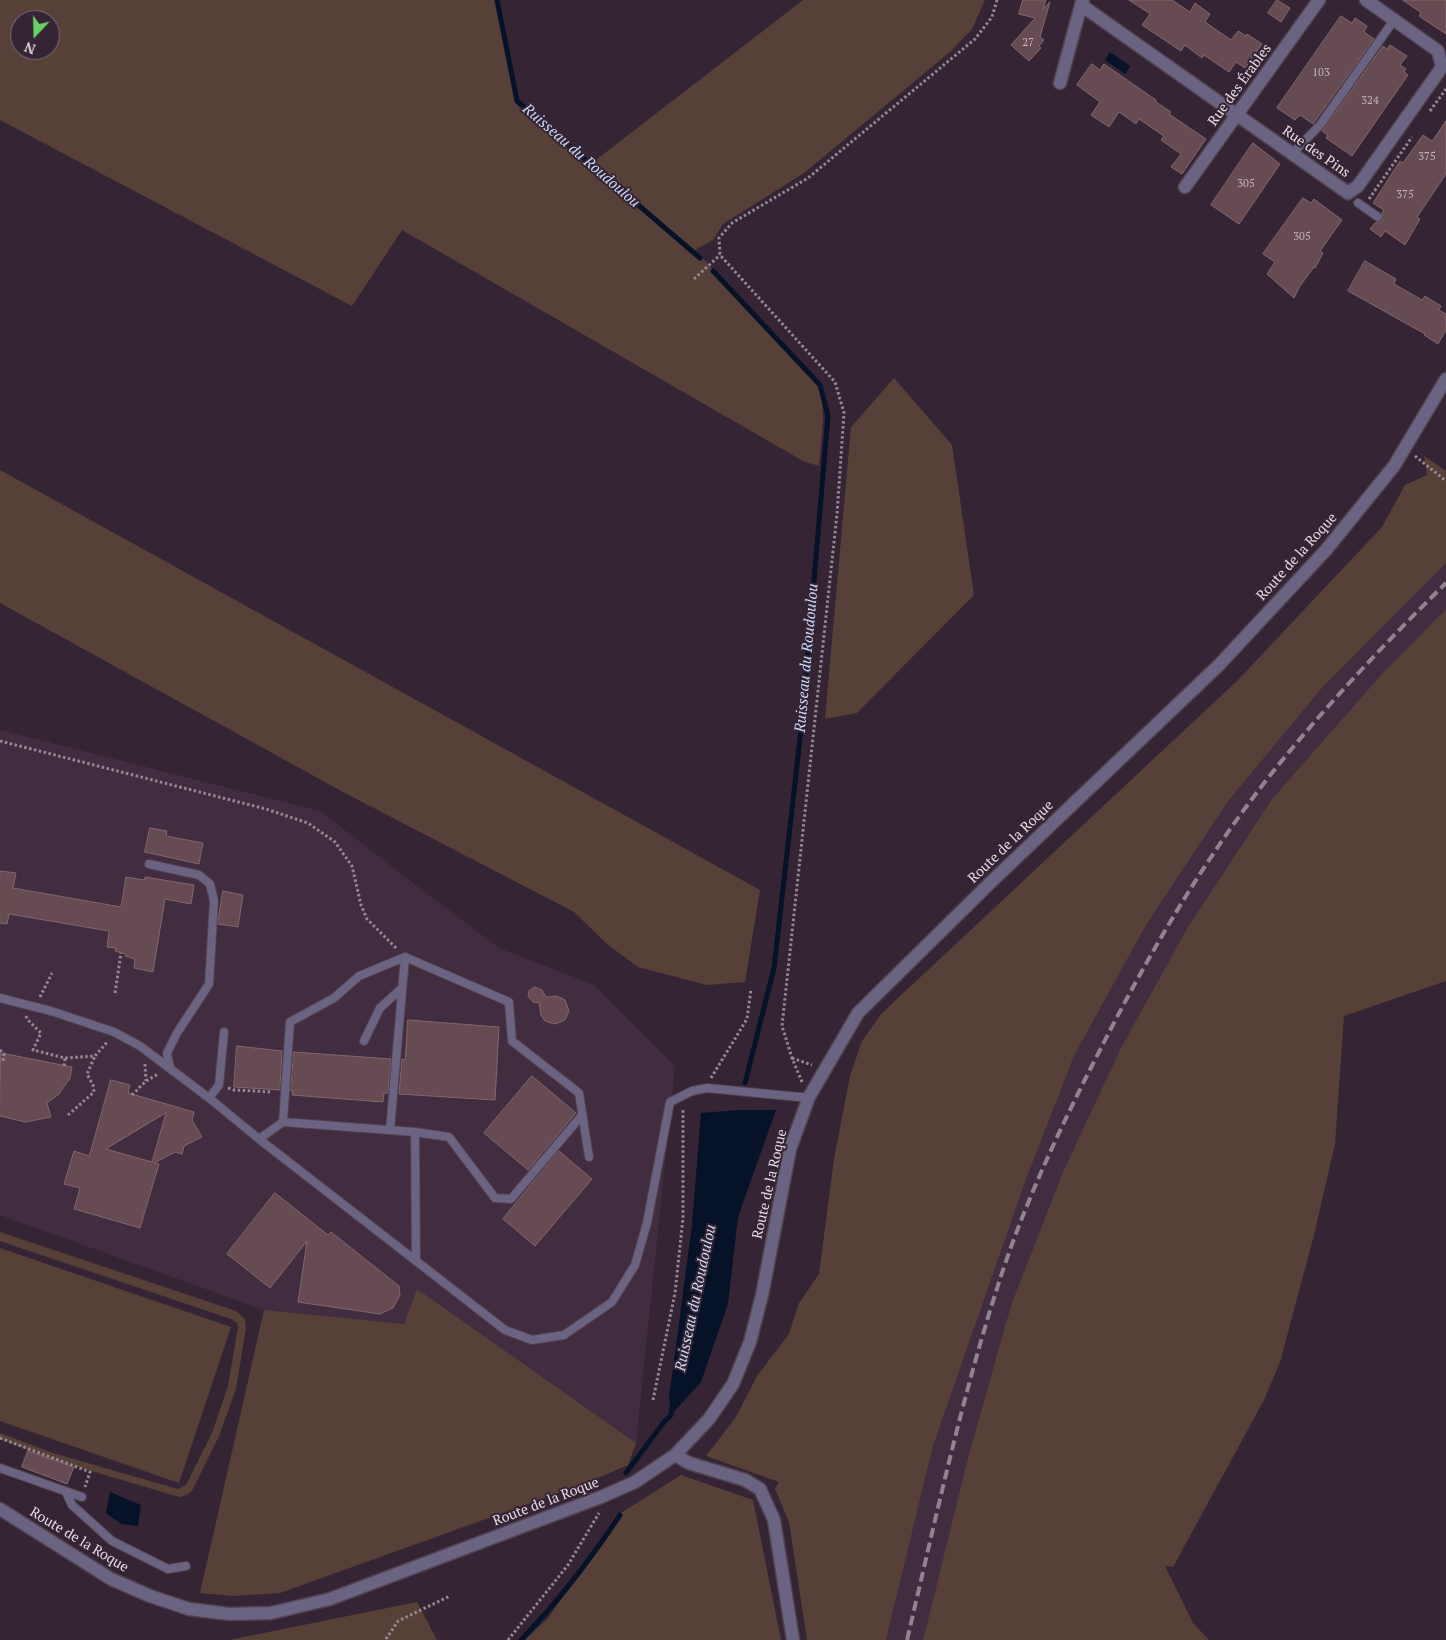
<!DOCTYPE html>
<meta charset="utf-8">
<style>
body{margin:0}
#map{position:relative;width:1446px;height:1640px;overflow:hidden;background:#352534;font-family:"PT Serif",serif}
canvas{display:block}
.north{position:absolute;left:10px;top:10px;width:50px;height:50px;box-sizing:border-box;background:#352534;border:1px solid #7b6d7a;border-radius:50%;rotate:201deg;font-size:14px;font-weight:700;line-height:20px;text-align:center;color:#e5dae3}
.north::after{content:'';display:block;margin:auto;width:18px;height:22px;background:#66d467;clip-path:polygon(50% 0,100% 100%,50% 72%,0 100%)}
</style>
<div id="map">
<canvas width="1446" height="1640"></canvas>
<div class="north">N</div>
</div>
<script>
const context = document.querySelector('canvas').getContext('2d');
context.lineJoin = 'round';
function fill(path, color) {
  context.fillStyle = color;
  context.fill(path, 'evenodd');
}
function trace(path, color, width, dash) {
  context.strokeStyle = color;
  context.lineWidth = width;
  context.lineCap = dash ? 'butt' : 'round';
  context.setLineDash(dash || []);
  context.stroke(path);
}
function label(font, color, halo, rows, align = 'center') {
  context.font = font + ' "PT Serif",serif';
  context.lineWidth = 4;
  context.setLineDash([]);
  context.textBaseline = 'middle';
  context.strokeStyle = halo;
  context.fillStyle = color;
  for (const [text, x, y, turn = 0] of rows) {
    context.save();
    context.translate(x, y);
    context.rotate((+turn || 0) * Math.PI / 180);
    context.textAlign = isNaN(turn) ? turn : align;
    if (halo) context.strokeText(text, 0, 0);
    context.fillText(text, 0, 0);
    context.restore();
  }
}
const built = new Path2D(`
 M1446,563V609L1381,675L1272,799L1188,927L1063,1172L1011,1305L969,1454L923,1640H886L933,1446L1025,1182L1074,1056L1146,925L1229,800L1322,688Z
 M0,730L320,811L413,883L499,948L594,985L675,1066L636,1443L417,1290L404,1325L264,1310L0,1215Z`);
const green = new Path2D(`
 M0,0H496L519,102L592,163L803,0H985L972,29L950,52L804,173L723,224L713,240L695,250L822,388L823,422L819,466L803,461L402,230L352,306L0,120ZM20,20H50V50H20Z
 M894,378L952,445L974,595L857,713L825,719L851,427Z
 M1424,456L1446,471V563L1322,688L1229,800L1146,925L1074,1056L1025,1182L933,1446L886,1640H807L789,1522L775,1489L779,1482L706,1456L736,1417L757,1376L789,1334L799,1303L819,1274L834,1159L850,1076L862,1041L882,1013L1238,680L1382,527L1405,485L1427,475Z
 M0,470L760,890L745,982L707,985L638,967L607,944L574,912L343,792L0,603Z
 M1446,609V981L1344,1016L1335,1144L1313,1239L1280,1362L1264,1400L1173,1567L1165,1566L1193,1623L1209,1640H923L969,1454L1011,1305L1063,1172L1121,1048L1188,927L1272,799L1381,675Z
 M0,1232L236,1311L245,1319L246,1328L236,1389L219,1436L192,1491L187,1495L179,1497L51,1459L0,1439V1433L53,1453L178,1489L186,1485L212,1433L228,1386L238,1327L237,1323L231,1319L0,1241Z
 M0,1248L231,1327L179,1483L0,1421Z
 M417,1289L636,1443L628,1465L586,1483L280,1593L233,1596L200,1593L264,1310L404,1324Z
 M681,1475L753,1500L781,1640H525L549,1617L616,1516Z
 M417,1602L437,1640H229Z`);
const water = new Path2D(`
 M1110,52L1130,66L1125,74L1105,60Z
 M738,1110H776L738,1217L728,1304L701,1382L671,1415L669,1398L692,1225L701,1113Z
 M110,1492L141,1505L138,1526L121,1524L106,1513Z`);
const stream = new Path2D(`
 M497,0L517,101L700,258
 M713,271L820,385L828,416L802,721L774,968L745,1083
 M626,1473L664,1422L671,1415L672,1409
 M521,1640C558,1602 590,1560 620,1515`);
const building = new Path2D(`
 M1023,0H1046L1043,9L1050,2L1040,37L1044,40L1039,46L1041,48L1029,61L1011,45L1035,18L1019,14Z
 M1129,0H1172L1190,12L1195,3L1210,14L1205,22L1231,40L1238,31L1246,36L1247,34L1262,44L1245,68L1236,62L1229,72L1204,55L1202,58L1185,45L1181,51L1142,25L1150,14Z
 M1277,0L1290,8L1281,22L1268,13Z
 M1403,0H1446V34L1419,16L1421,13Z
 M1341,16L1352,23L1355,18L1367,26L1364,32L1374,39L1313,124L1300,115L1295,120L1277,108Z
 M1390,45L1407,56L1400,65L1406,69L1404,72L1408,75L1352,156L1326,138L1328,135L1322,131L1383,46L1387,49Z
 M1092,64L1100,70L1104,64L1156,100V102L1171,112L1169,114L1206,139L1182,174L1171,167L1181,154L1161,140L1164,136L1139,119L1136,124L1119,112L1109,127L1091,115L1100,102L1077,85Z
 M1446,121V174L1417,217L1420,219L1405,245L1385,231L1381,237L1370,229L1376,222H1380L1383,220L1382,213L1384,210L1373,203L1400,161L1403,163L1423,135L1432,141Z
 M1253,143L1280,164L1239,224L1211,205Z
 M1303,198L1311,203L1314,199L1342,220L1320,251L1323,253L1315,268L1314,267L1300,286L1294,298L1267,274L1275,262L1263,254Z
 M1365,261L1396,279L1394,284L1422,300L1425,296L1441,306L1439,310L1446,314V330L1438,344L1424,335L1425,334L1348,291Z
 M150,828L167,831L166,836L203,843L199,864L145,852Z
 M0,871L16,873L13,888L121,907L126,877L144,880L145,877L194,885L191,904L165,899L153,972L134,968L135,959L125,956L126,954L115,951L116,948L107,947L109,931L9,914L7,924L0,923Z
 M223,891L243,895L238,927L218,924Z
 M535,987L542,990L546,997L557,996L565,1000L569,1011L565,1020L555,1024L545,1021L541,1015L539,1003L533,1002L528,996L529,991Z
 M408,1020L499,1027L495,1100L399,1094L402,1059L405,1060Z
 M237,1046L282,1051L280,1090L234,1087Z
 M294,1052L391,1059L388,1093H384L383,1102L292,1095L293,1091H291Z
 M1,1053L72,1067L70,1078L59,1094L47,1103L51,1117L25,1122L0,1116Z
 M532,1076L576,1113L528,1170L484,1133Z
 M111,1080L130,1085L128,1093L194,1112L192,1120L202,1137L184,1146L182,1154L175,1152L154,1163L159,1164L140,1228L74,1209L80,1188L64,1184L74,1151L89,1156ZM166,1113L152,1162L106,1149Z
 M559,1151L592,1179L535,1246L503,1219Z
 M275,1193L328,1235L331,1232L399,1286L400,1295L393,1308L380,1314L298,1302L307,1241L270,1288L227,1254Z
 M28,1451L74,1467L67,1484L22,1467Z`);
const path = new Path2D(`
 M1430,111L1446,89
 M1369,199L1412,137
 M694,279L720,255
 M1415,456L1446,481
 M0,741L266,809L308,823L335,842L352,866L361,905L367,919L397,949
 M115,993L121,953
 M40,997L52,973
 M26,1016L27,1019L41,1033L33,1050L65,1058L95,1056L108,1041
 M0,1050L4,1054L3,1062
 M792,1058L812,1065
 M145,1064L146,1081
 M64,1066L65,1058
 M711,1078L747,1019L751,989
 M802,1082L792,1058L782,1026L837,514L844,413L835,382L720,255L719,238L732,223L808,178L975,39L992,17L997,0
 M228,1088L234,1090L272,1092
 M132,1095L146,1081L158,1074
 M68,1115L94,1092L93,1085L87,1074L95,1056
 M653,1400L675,1293L683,1218V1108
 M0,1438L90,1472L85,1487
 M386,1639L398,1621L450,1596
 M508,1640L568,1565L599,1513`);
const lane = new Path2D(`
 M1292,154L1320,125L1394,20
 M1358,203L1378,217
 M149,864L199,875L210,884L214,901L209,984L177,1033L167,1053L170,1068
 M0,998L51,1011L114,1032L140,1046L209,1098L259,1139L505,1330L532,1340L564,1335L612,1302L635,1265L647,1223L670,1102L692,1091L707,1088L799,1097H809
 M364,1041L380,1008L402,988
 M209,1098L219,1085L224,1032
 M283,1122L290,1022L334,998L359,976L405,957L509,1002L512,1041L579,1093L589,1157
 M390,1130L405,957
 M415,1132L449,1137L495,1198L511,1199L582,1115
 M259,1139L283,1122L415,1132L416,1261
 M0,1468L82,1497
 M66,1492L72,1505L112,1541L168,1569L186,1566`);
const street = new Path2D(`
 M1083,0L1081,5L1348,193L1358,186L1442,67L1438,51L1366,0
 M1060,83L1081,5
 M1185,187L1319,0
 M675,1455L689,1463L745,1480L760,1489L774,1520L793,1640
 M0,1509L111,1579L150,1596L189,1609L229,1614L271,1613L330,1599L601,1497L635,1482L675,1455L709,1419L733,1384L750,1342L762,1295L790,1149L809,1097L858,1013L991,882L1219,665L1326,550L1394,466L1446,379`);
const rail = new Path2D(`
 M907,1640C936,1518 962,1395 1001,1276C1027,1197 1063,1122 1101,1048C1154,944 1214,842 1289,752C1338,693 1391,637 1446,583`);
const numberNames = [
 ["27",1028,43],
 ["103",1321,73],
 ["324",1370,101],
 ["375",1427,157],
 ["305",1246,184],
 ["375",1405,195],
 ["305",1302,237]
];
const streetNames = [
 ["Rue des Érables",1240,85,-54],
 ["Rue des Pins",1316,152,35],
 ["Route de la Roque",1297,557,-48],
 ["Route de la Roque",1011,842,-44],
 ["Route de la Roque",770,1184,-77],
 ["Route de la Roque",546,1502,-21],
 ["Route de la Roque",79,1540,31]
];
const waterNames = [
 ["Ruisseau du Roudoulou",581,156,41],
 ["Ruisseau du Roudoulou",807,658,-85],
 ["Ruisseau du Roudoulou",696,1298,-78]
];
fill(built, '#422d40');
fill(green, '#574038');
fill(water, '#061227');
trace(stream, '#061227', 5);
fill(building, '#664c52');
trace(building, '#81676c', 1);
trace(lane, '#514250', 10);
trace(street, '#514250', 15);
trace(path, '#958893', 3, [2.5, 2.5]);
trace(lane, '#6a6381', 8);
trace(street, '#6a6381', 12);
trace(rail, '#91838f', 4, [10, 5]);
label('11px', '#c5b6bf', null, numberNames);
label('14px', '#e5dae3', '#352534', streetNames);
label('italic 15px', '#c7d9f7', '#352534', waterNames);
</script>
